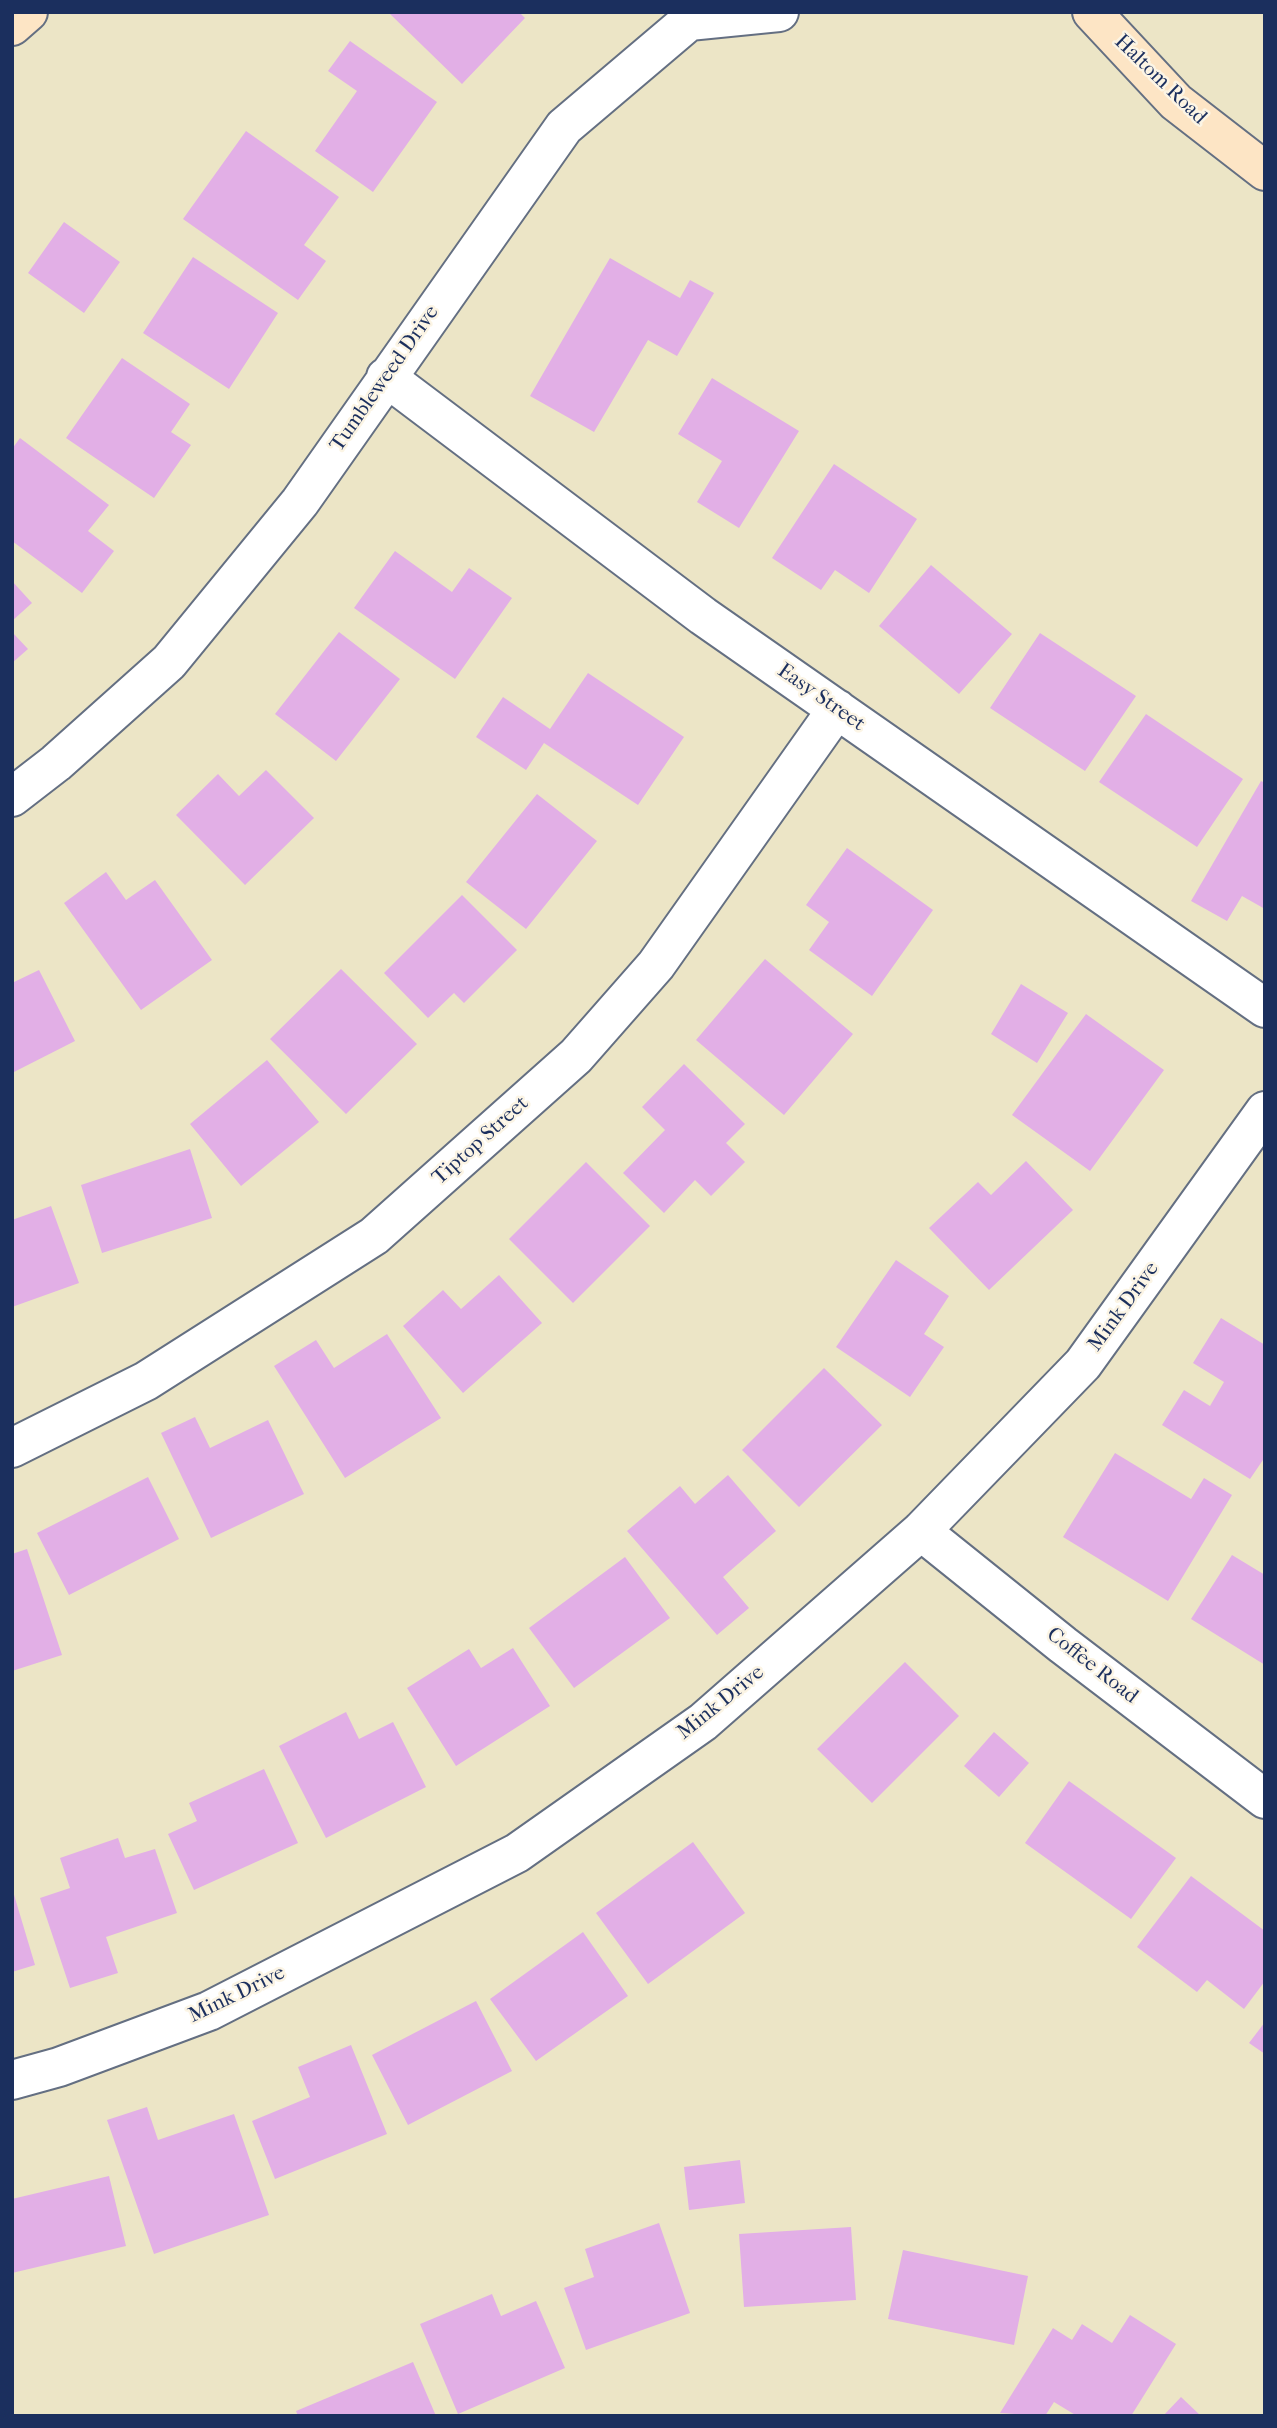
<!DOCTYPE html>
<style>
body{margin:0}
#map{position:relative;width:1277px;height:2428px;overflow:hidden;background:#ece5c6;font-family:"IM FELL French Canon",serif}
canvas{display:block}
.frame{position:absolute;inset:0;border:14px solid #1b2f5e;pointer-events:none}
</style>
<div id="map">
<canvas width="1277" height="2428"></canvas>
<div class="frame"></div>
</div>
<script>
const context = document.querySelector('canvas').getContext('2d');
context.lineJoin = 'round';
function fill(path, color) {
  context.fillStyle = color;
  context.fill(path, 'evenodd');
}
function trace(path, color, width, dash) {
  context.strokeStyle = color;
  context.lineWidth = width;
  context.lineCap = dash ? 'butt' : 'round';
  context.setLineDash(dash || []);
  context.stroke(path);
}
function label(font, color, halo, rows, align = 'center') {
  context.font = font + ' "IM FELL French Canon",serif';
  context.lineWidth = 5;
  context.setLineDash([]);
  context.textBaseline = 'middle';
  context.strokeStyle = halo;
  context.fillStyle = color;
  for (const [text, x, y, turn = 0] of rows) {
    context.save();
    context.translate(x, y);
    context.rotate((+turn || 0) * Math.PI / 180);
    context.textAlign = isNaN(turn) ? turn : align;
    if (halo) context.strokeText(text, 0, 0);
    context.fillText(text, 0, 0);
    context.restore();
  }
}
const building = new Path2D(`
 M388,12H519L525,18L462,84Z
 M350,41L437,102L373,192L315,151L357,91L328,71Z
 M246,131L339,197L304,245L326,261L298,300L183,219Z
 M64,222L120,262L84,313L28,273Z
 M193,257L278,313L229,389L143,333Z
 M610,258L680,298L690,280L714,293L677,356L648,340L594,432L530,396Z
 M122,358L190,404L171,432L191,445L154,498L66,438Z
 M712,378L799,431L739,528L697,502L722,461L678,434Z
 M20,438L109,505L88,531L114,551L82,593L12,541V449Z
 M834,464L917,519L869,593L835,570L821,590L772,558Z
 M395,551L452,592L469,568L512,598L455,679L354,608Z
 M931,565L1012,634L959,694L879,626Z
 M12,581L32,603L12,621Z
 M12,632L28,649L12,663Z
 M339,632L400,679L336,761L275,714Z
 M1040,633L1136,696L1085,771L990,708Z
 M588,673L684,737L638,805L544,743L526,770L476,737L503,697L550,729Z
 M1146,714L1243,779L1197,847L1099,782Z
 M266,770L314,818L245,885L176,815L218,774L239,796Z
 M1261,781L1265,783V909L1242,896L1227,921L1191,901Z
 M537,794L597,841L526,929L466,882Z
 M847,848L933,910L872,996L809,950L829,922L806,905Z
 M106,872L126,900L155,880L212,960L141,1010L64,903Z
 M462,895L517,950L464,1003L454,993L428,1018L384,973Z
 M765,959L853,1034L784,1115L696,1040Z
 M341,969L417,1044L346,1114L270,1039Z
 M39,970L75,1041L12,1073V983Z
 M1021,984L1068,1013L1037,1063L991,1034Z
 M1086,1014L1164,1070L1090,1171L1012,1115Z
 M267,1060L319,1122L241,1186L190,1124Z
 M684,1064L745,1124L726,1143L745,1162L711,1196L695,1180L664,1213L623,1173L665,1130L642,1107Z
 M190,1149L212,1218L102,1253L81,1185Z
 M1026,1161L1073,1210L989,1290L929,1228L978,1182L991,1195Z
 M586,1162L650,1226L573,1303L509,1239Z
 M51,1206L79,1283L12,1307V1220Z
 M896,1260L949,1296L924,1334L944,1347L910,1397L836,1347Z
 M499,1275L542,1323L463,1393L403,1326L443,1290L461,1309Z
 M1221,1318L1265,1345V1457L1250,1479L1162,1425L1184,1390L1210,1406L1224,1382L1193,1363Z
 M387,1334L441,1418L345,1478L274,1366L316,1340L334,1368Z
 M824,1368L882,1425L799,1507L742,1450Z
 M195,1417L210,1448L268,1420L304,1494L211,1538L161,1433Z
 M1115,1453L1191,1499L1204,1478L1232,1495L1168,1601L1063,1537Z
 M728,1475L776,1531L723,1577L749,1608L717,1635L627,1531L680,1486L695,1504Z
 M148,1477L179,1539L69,1595L37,1533Z
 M27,1549L62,1655L12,1671V1554Z
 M1232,1555L1265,1575V1665L1191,1619Z
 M625,1557L670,1618L574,1688L529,1628Z
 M513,1648L550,1706L456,1766L407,1688L469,1649L481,1668Z
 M905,1662L959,1716L872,1803L817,1749Z
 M346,1712L359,1739L393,1722L426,1787L326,1838L279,1746Z
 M994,1732L1029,1763L999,1797L964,1766Z
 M264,1769L298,1843L194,1890L168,1834L197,1821L189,1803Z
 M1069,1781L1176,1858L1131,1919L1025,1843Z
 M118,1838L125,1858L155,1849L177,1913L106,1937L118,1973L70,1988L40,1898L70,1888L60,1858Z
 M693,1842L745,1913L648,1984L596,1913Z
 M1191,1876L1265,1931V1981L1244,2009L1207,1980L1197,1992L1137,1947Z
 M12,1888L35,1965L12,1972Z
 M583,1932L628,1996L536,2061L490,1999Z
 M476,2001L512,2071L408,2125L372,2055Z
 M1265,2022V2054L1249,2043Z
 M351,2045L387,2134L275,2179L252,2121L310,2097L298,2067Z
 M147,2107L158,2140L234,2114L269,2215L154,2254L107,2120Z
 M740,2160L745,2203L689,2210L684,2167Z
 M109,2176L126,2246L12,2273V2199Z
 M659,2223L690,2313L586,2350L564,2288L594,2277L585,2249Z
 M851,2227L856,2300L744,2307L739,2234Z
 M903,2250L1028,2276L1014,2345L888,2319Z
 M492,2294L501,2316L536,2301L565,2368L458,2414L420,2324Z
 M1130,2315L1176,2344L1131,2416H1077L1054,2402L1045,2416L1000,2413L1053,2328L1072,2340L1082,2324L1112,2343Z
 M413,2362L436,2416H298L296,2411Z
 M1181,2397L1201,2416H1163Z`);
const street = new Path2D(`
 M386,377L703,616L1265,1008
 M12,797L56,763L169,662L300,502L564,127L689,21L779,12
 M12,1448L146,1381L374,1236L576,1056L656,965L837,709
 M921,1531L1063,1645L1265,1799
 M12,2080L59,2067L209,2011L517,1853L703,1722L921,1531L1083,1364L1265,1111`);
const secondary = new Path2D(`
 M1092,12L1176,102L1265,171
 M12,26L28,12`);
const streetNames = [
 ["Haltom Road",1160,80,44],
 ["Tumbleweed Drive",385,379,-55],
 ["Easy Street",821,698,35],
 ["Tiptop Street",481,1141,-42],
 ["Mink Drive",1124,1307,-54],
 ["Coffee Road",1092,1666,38],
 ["Mink Drive",721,1703,-39],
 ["Mink Drive",237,1995,-26]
];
fill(building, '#e2afe6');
trace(street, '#646f82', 42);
trace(secondary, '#646f82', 42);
trace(street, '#fff', 38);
trace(secondary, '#fde5c5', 38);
label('21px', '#1b2f5e', '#fcf5e5', streetNames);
</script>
